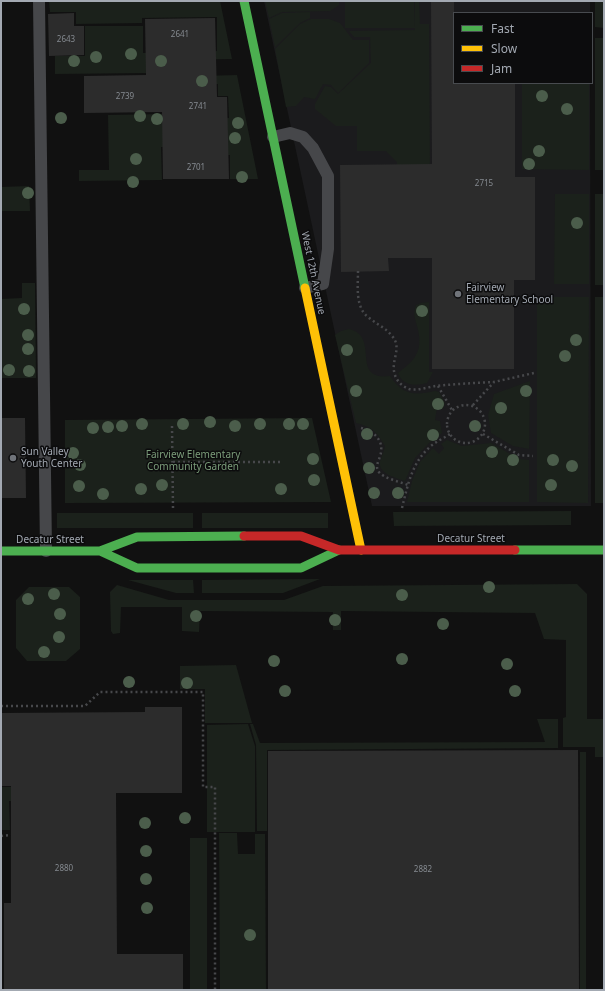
<!DOCTYPE html>
<style>
body{margin:0}
#map{position:relative;width:605px;height:991px;overflow:hidden;background:#111;font-family:"Noto Sans",sans-serif}
canvas{display:block}
.frame{position:absolute;inset:0;border:2px solid #a3a9b2;pointer-events:none}
.legend{position:absolute;left:453px;top:12px;width:140px;height:72px;box-sizing:border-box;background:#0c0c0d;border:1px solid #484b4f;margin:0;padding:5px 7px;list-style:none;font-size:12px;color:#a3a9b2}
.legend li{display:flex;align-items:center;gap:8px;height:20px}
.legend b{width:20px;border:1px solid #484b4f}
</style>
<div id="map">
<canvas width="605" height="991"></canvas>
<div class="frame"></div>
<ul class="legend">
<li><b style="height:5px;background:#4caf50"></b>Fast</li>
<li><b style="height:5px;background:#ffc107"></b>Slow</li>
<li><b style="height:5px;background:#c62828"></b>Jam</li>
</ul>
</div>
<script>
const context = document.querySelector('canvas').getContext('2d');
context.lineJoin = 'round';
function fill(path, color) {
  context.fillStyle = color;
  context.fill(path, 'evenodd');
}
function trace(path, color, width, dash) {
  context.strokeStyle = color;
  context.lineWidth = width;
  context.lineCap = dash ? 'butt' : 'round';
  context.setLineDash(dash || []);
  context.stroke(path);
}
function label(font, color, halo, rows, align = 'center') {
  context.font = font + ' "Noto Sans",sans-serif';
  context.lineWidth = 3;
  context.setLineDash([]);
  context.textBaseline = 'middle';
  context.strokeStyle = halo;
  context.fillStyle = color;
  for (const [text, x, y, turn = 0] of rows) {
    context.save();
    context.translate(x, y);
    context.rotate((+turn || 0) * Math.PI / 180);
    context.textAlign = isNaN(turn) ? turn : align;
    if (halo) context.strokeText(text, 0, 0);
    context.fillText(text, 0, 0);
    context.restore();
  }
}
const built = new Path2D(`
 M264,1H590V13H454V83H590L591,506H372Z`);
const green = new Path2D(`
 M49,1H220L232,59L165,60V52L217,51V17L142,18V23L76,24V12H50Z
 M265,1H339V5L330,11L282,12L269,18Z
 M345,1H414L415,28H345Z
 M415,1H419L420,24H429L430,179H397V162L386,151H357V126H336L315,109V104L325,86L331,87L338,94L371,63L370,37H354L349,31L415,30Z
 M595,1H604V28L595,27Z
 M310,12V18L300,23L275,47L269,19L282,13Z
 M311,19H329L340,23L353,40H369V63L338,93L331,85L323,84L315,99L304,97L296,106L286,107L275,49L300,24Z
 M85,26H143V53H164L149,73L55,74V56H85Z
 M595,38H604V170H595Z
 M237,75L258,179H230V155L218,156L169,119L229,118L228,96H218V84H168V77Z
 M522,83H589V170L522,169Z
 M167,114V147H161L162,180L79,181V170H109L108,115Z
 M29,186L30,211H1V187Z
 M555,194H589V284H554Z
 M595,194H604V285H595Z
 M22,283H35L36,378H1V299L22,298Z
 M542,297H589L588,503L537,502V304Z
 M595,297H604V503H595Z
 M429,302V372H433L427,383C414,386 403,386 398,373C414,361 423,352 418,330C416,320 412,315 416,305L421,303Z
 M349,329C381,336 349,381 390,376C403,396 415,395 435,391L439,392L445,403L443,409L437,408L435,420L440,421L442,433L429,443L415,458L405,481C397,478 378,474 380,462C381,457 384,452 385,446C377,432 372,427 356,423L335,335L341,331Z
 M530,381L529,449L513,446L491,433L488,415L494,394Z
 M312,418L331,502L65,503V420Z
 M447,440L462,446L491,443L519,459L529,460V502H407L412,481L420,462L433,448L439,454L444,448L441,444Z
 M571,511V525L394,526L393,512Z
 M57,513H193V528H57Z
 M202,513H328V528H202Z
 M320,579L283,593H202V580Z
 M128,580H193L194,593H176Z
 M577,584L587,594V719H604V757H595V747H563V718L566,717V640L544,639L535,613L341,611V630H333V612L200,611L199,632L182,631V607H121L120,633L113,634L111,631L110,592L117,585L169,600H284L323,586Z
 M29,587H69L80,597V649L66,661H27L16,648V600Z
 M236,665L252,723H205V689H180V666Z
 M537,719H558V748L267,750V831H257L256,745L250,724H253L260,743L545,742Z
 M248,724L255,746V832H207V725Z
 M580,752H586V990H580Z
 M1,787H70V801H9L10,830H1Z
 M219,833H237L238,854H255V834H265L266,990H220Z
 M190,838H207V990H190Z`);
const building = new Path2D(`
 M431,1H454V83H515V177H535V280H514V369H432V258H388L389,271L341,272L340,165L432,164Z
 M74,13V26H84V55L49,56L48,14Z
 M215,18L217,97H227L229,179H163L162,112L84,113V76L146,75L145,19Z
 M1,418H25L26,498H1Z
 M145,707H182V793H116L117,954H183V990H4V903H11V786H1V713L145,712Z
 M578,750L579,990H268V751Z`);
const path = new Path2D(`
 M358,271C358,286 355,307 368,317C376,324 386,328 392,336C402,347 392,359 394,371C395,379 401,386 409,389C418,391 427,387 436,386C455,384 474,383 494,382
 M438,386L452,410
 M447 424a19 19 0 1 1 38 0a19 19 0 1 1-38 0Z
 M473,405L494,382L534,373
 M172,426L173,508
 M361,428C373,431 383,439 381,452C380,461 371,469 384,476C391,480 400,482 408,485
 M483,434L519,455L533,456
 M173,462H280
 M402,508C408,484 412,462 431,446C437,441 444,438 450,434
 M1,706H85L100,692H203V787H215V990
 M1,836L11,835`);
const lane = new Path2D(`
 M39,1L46,551
 M273,137L290,133L303,137L313,148L328,176V249L323,284L305,288`);
const fast = new Path2D(`
 M244,1L305,288
 M515,550H604
 M1,551H100L137,537L244,536
 M100,551L137,568H301L339,550`);
const slow = new Path2D(`
 M305,288L361,550`);
const jam = new Path2D(`
 M244,536H301L339,550H515`);
const trees = [
 [131,54],
 [96,57],
 [74,61],
 [161,61],
 [202,81],
 [542,96],
 [567,109],
 [140,116],
 [61,118],
 [157,119],
 [238,123],
 [235,138],
 [539,151],
 [136,159],
 [529,164],
 [242,177],
 [133,182],
 [28,193],
 [577,223],
 [24,309],
 [422,311],
 [28,335],
 [576,340],
 [28,349],
 [347,350],
 [565,356],
 [9,370],
 [29,371],
 [356,391],
 [526,391],
 [438,404],
 [501,408],
 [210,422],
 [142,424],
 [183,424],
 [260,424],
 [289,424],
 [303,424],
 [122,426],
 [235,426],
 [475,426],
 [108,427],
 [93,428],
 [367,434],
 [433,435],
 [492,452],
 [73,453],
 [313,459],
 [513,460],
 [553,460],
 [80,465],
 [572,466],
 [369,468],
 [314,480],
 [162,485],
 [551,485],
 [79,486],
 [141,489],
 [281,489],
 [374,493],
 [398,493],
 [103,494],
 [489,587],
 [54,594],
 [402,595],
 [28,599],
 [60,614],
 [196,616],
 [335,620],
 [443,624],
 [59,637],
 [44,652],
 [402,659],
 [274,661],
 [507,664],
 [129,682],
 [187,683],
 [285,691],
 [515,691],
 [185,818],
 [145,823],
 [146,851],
 [146,879],
 [147,908],
 [250,935]
];
const markers = [
 [458,294,4,"#70747a"],
 [13,458,4,"#70747a"]
];
const numberNames = [
 ["2641",180,35],
 ["2643",66,40],
 ["2739",125,97],
 ["2741",198,107],
 ["2701",196,168],
 ["2715",484,184],
 ["2880",64,869],
 ["2882",423,870]
];
const streetNames = [
 ["West 12th Avenue",313,273,78],
 ["Decatur Street",471,539],
 ["Decatur Street",50,540]
];
const poiNames = [
 ["Fairview",466,288],
 ["Elementary School",466,300],
 ["Sun Valley",21,452],
 ["Youth Center",21,464]
];
const parkNames = [
 ["Fairview Elementary",193,455],
 ["Community Garden",193,467]
];
fill(built, '#1b1b1d');
fill(green, '#1b211b');
fill(building, '#2c2c2c');
trace(path, '#47484b', 2.5, [2, 3]);
trace(lane, '#46474a', 12);
trace(fast, '#4caf50', 9);
trace(slow, '#ffc107', 9);
trace(jam, '#c62828', 9);
context.fillStyle = '#4b5d4b';
for (const [x, y] of trees) {
  context.beginPath();
  context.arc(x, y, 6, 0, 2 * Math.PI);
  context.fill();
}
for (const [x, y, r, color] of markers) {
  const dot = new Path2D();
  dot.arc(x, y, r, 0, 2 * Math.PI);
  context.fillStyle = color;
  context.fill(dot);
  trace(dot, '#0c0c0d', 1.5);
}
label('8px', '#858a90', null, numberNames);
label('10px', '#a3a9b2', '#0c0c0d', streetNames);
label('10px', '#a3a9b2', '#0c0c0d', poiNames, 'left');
label('10px', '#7b9c7a', '#0c0c0d', parkNames);
</script>
